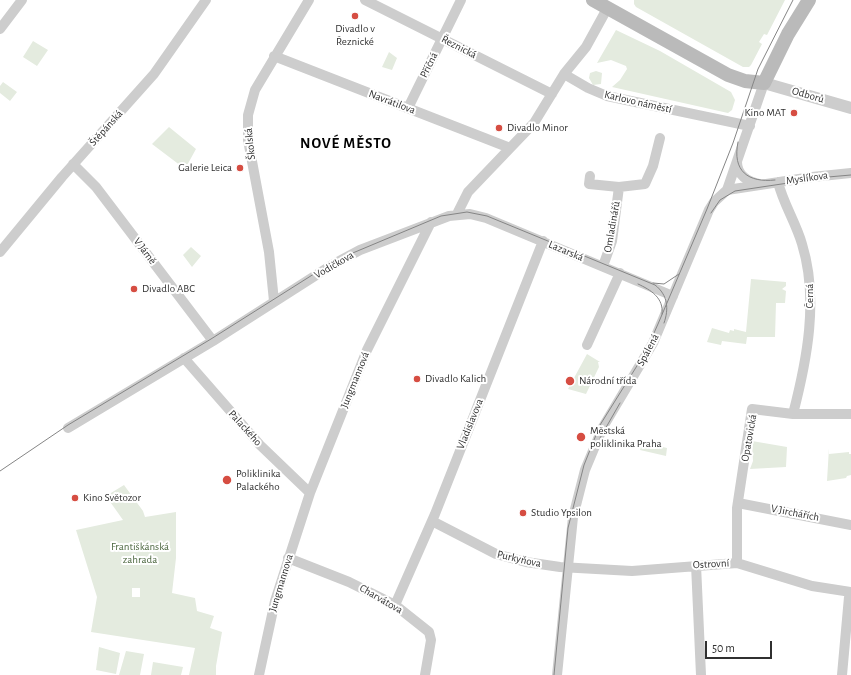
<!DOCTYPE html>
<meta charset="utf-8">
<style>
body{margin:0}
#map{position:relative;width:851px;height:675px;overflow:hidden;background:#fff;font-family:"Alegreya Sans",sans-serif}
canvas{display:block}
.scale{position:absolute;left:705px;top:641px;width:67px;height:18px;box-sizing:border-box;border:2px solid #303030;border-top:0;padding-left:5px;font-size:12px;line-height:14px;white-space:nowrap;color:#303030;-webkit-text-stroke:3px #fff;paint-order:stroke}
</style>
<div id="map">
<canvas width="851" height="675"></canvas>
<div class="scale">50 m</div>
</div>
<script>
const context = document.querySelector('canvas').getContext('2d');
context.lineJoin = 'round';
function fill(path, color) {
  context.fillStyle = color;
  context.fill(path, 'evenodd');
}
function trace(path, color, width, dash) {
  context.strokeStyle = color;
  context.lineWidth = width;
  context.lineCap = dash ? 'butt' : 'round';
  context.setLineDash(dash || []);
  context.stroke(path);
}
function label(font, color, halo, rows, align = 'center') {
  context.font = font + ' "Alegreya Sans",sans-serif';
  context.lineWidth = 4;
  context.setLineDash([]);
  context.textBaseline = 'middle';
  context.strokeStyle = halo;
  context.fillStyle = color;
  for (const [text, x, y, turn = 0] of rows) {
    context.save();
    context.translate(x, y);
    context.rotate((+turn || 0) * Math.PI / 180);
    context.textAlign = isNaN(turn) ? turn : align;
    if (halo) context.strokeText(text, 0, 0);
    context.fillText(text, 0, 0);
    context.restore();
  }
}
const green = new Path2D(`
 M634,0H785L767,35L764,34L759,42L762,44L751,65L749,67H743L636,7L634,4Z
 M616,30L660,51L731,92L735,100L732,110L728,113L612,87L620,80L627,69L626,66L611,60L597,63Z
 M33,41L48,50L37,66L23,57Z
 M389,52L397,58L392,70L382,67Z
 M596,71L602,73L601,84L593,85L589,78L590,73Z
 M3,82L17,92L10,101L0,93V86Z
 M169,127L196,149L185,169L152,144Z
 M191,247L201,256L192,267L183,255Z
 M751,279L786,282V286L782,289L786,291L785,303H776L775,337H747L746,344L722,341L721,345L707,342L712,328L729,333L730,330L734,331V329L746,332Z
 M587,354L600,362H598L599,367L586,394L568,389Z
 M752,441L787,447L786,467L750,469L753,461Z
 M642,442L667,448L666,456L640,450Z
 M829,448V454L849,452V454H851V475L847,476L846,478L827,481Z
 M124,485L143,511L145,517L176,512V558L172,593L195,598L197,611L214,616L210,628L222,632L216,666V675H189L195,648L91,632L97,597L76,530L123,520L106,496ZM132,588H140V597H132Z
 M99,647L120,653L116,674L96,670Z
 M126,651L144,654L140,675H119Z
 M153,662L183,667L181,675H151Z`);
const minor = new Path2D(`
 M365,0L552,94
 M0,29L22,0
 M274,56L510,148
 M564,74L588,88L607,96L750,126
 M408,108L461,0
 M737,162C737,175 748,182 759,184
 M73,164L96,187L213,341
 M590,176L589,184L619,187L612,241L603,266
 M778,182C783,203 796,223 802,244C819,299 807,360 793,414
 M619,187L645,184L653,166L660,138
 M727,190L812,177L851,173
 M457,214L468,192L534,123L564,74L586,47L608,7
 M0,252L62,177L154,74L206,0
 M274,301L269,252L248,140V115L255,90L309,0
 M587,345L620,273
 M184,358L260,445L310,493
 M68,428L213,341L332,265L360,250L449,216L470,214L486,218L673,296
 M738,503L851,525
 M432,521L496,554L526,562L560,567L632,571L737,563L812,586L851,592
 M288,558L349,582L395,605L429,632L431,640L425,675
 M737,563V508L752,409L793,414H851
 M696,565L701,675
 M395,605L435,514L543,241
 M259,675L275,601L310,493L367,350L431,222
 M557,675L573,517L585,470L603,427L653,343L709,210L714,202L727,190L764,83
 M842,675L849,597L851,592`);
const tertiary = new Path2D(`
 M764,83L851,108`);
const secondary = new Path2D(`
 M593,0L728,75L745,81L764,83L788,34L809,0`);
const tram = new Path2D(`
 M738,142C732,171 748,183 775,180
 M711,213L720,200L735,191L828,177L851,175
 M653,283L664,284L679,274
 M638,284C651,290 664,298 662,314
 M600,438L620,403
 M0,471L68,425L211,339L336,260L441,216L467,212L487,216L655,285C668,295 669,309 664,323
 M554,675L568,528L584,465L600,425L645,353L658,324L707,209L733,143L758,69L793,0`);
const markers = [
 [355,16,4,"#d64d42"],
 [794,113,4,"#d64d42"],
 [499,128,4,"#d64d42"],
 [240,168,4,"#d64d42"],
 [134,289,4,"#d64d42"],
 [417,379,4,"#d64d42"],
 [570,381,5,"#d64d42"],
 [581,437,5,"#d64d42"],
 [227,480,5,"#d64d42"],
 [75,498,4,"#d64d42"],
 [523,513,4,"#d64d42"]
];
const poiNames = [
 ["Divadlo v",355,29,"center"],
 ["Řeznické",355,42,"center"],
 ["Kino MAT",786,113,"right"],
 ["Divadlo Minor",507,128],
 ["Galerie Leica",232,168,"right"],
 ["Divadlo ABC",142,289],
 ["Divadlo Kalich",425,379],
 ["Národní třída",579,381],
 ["Městská",590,431],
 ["poliklinika Praha",590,444],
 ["Poliklinika",236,474],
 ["Palackého",236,487],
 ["Kino Světozor",83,498],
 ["Studio Ypsilon",531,513]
];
const streetNames = [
 ["Řeznická",459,47,27],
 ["Příčná",429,65,-64],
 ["Odborů",808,95,16],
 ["Navrátilova",392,102,21],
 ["Karlovo náměstí",638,102,13],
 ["Štěpánská",106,128,-48],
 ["Školská",250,144,-96],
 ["Myslíkova",807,178,-8],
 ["Omladinářů",612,227,-80],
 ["V Jámě",145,251,53],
 ["Lazarská",566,251,23],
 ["Vodičkova",334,265,-30],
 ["Černá",810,296,-90],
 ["Spálená",648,350,-62],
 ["Jungmannová",355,380,-68],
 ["Vladislavova",470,424,-68],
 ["Palackého",245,428,48],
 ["Opatovická",749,438,-80],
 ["V Jirchářích",795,513,11],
 ["Purkyňova",519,559,13],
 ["Ostrovní",711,564,-3],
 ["Jungmannova",281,583,-73],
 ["Charvátova",381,599,30]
];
const parkNames = [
 ["Františkánská",140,547],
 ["zahrada",140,560]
];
const districtNames = [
 ["NOVÉ MĚSTO",346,143]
];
fill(green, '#e4ebdf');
trace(minor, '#cdcdcd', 10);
trace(tertiary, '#cdcdcd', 12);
trace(secondary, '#bababa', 14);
trace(tram, '#858585', 1);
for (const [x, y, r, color] of markers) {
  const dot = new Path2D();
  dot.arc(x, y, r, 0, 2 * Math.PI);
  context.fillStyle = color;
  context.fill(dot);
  trace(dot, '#fff', 1.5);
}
label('11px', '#303030', '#fff', poiNames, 'left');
label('11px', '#303030', '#fff', streetNames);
label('11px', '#4d6841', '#fff', parkNames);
context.letterSpacing = '1px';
label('bold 15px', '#000', '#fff', districtNames);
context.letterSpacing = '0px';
</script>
